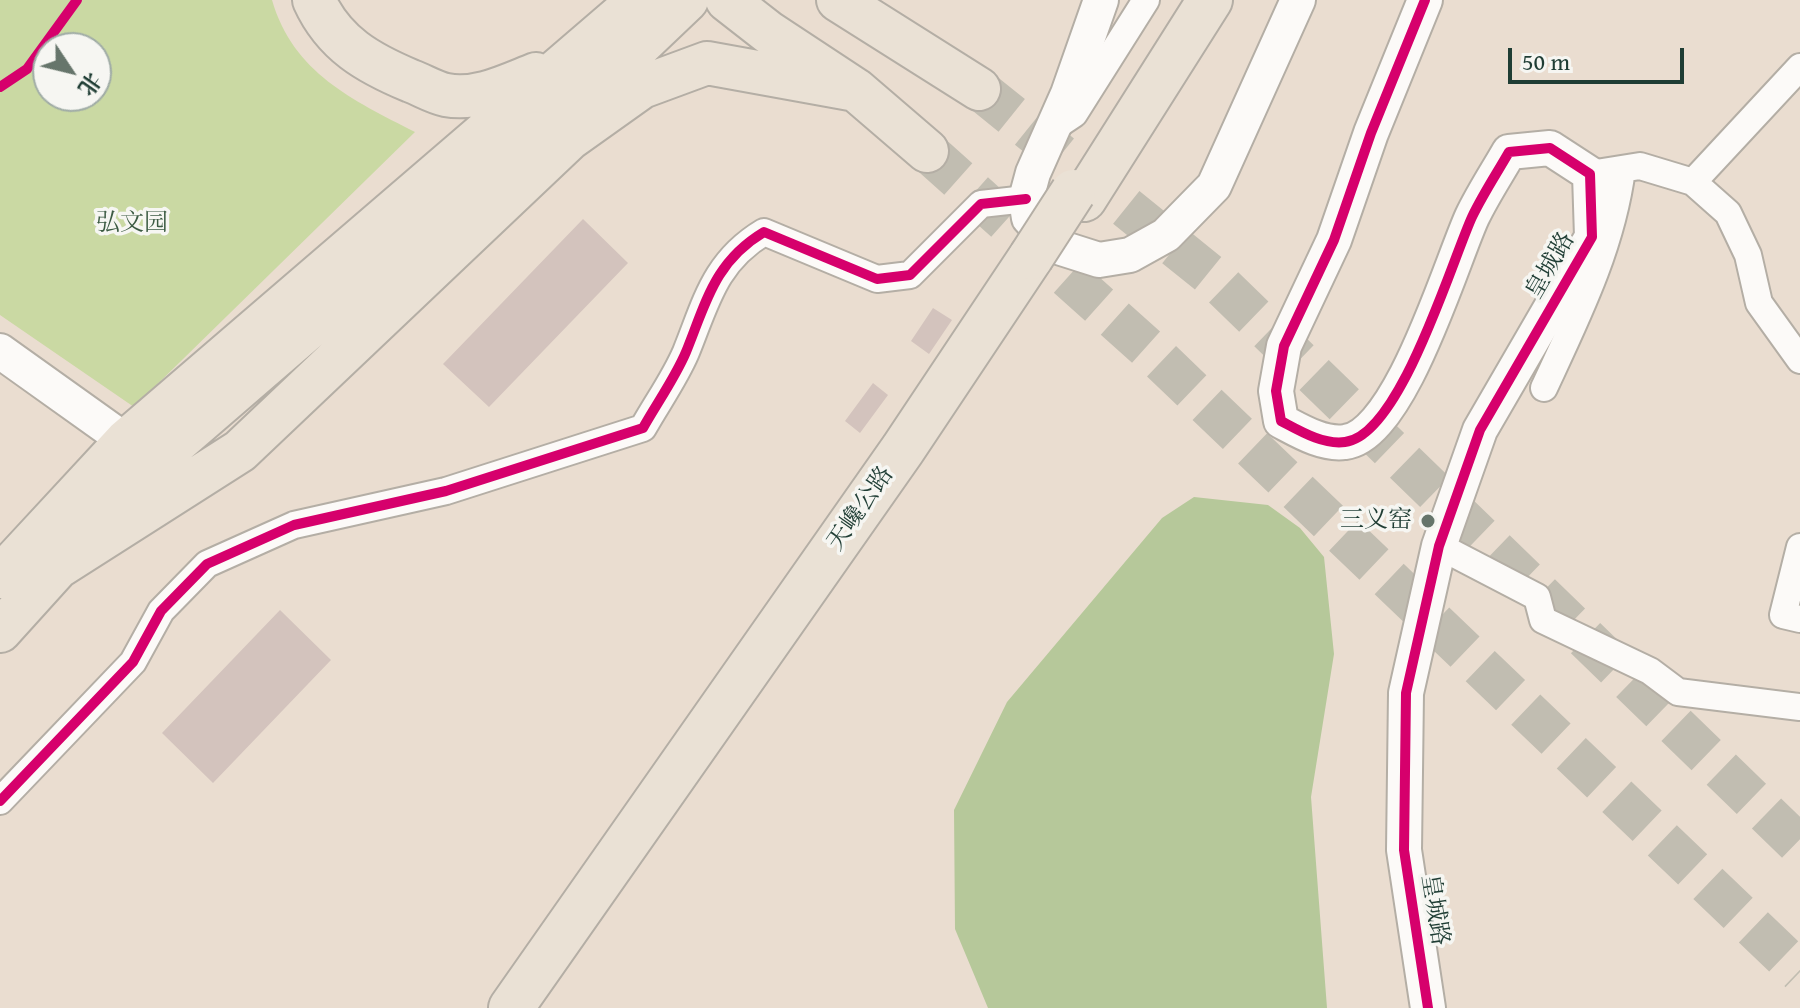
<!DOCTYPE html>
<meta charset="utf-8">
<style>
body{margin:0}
#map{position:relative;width:1800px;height:1008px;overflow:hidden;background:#eaddd0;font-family:"Gentium Book Plus","Noto Serif SC",serif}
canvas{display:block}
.north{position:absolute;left:32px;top:32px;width:80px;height:80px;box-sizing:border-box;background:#f6f6f2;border:2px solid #a0aca6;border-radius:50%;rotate:125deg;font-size:22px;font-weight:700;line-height:32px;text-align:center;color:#1f3d34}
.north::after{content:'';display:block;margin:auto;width:28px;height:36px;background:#66756b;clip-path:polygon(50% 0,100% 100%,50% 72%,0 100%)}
.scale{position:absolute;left:1508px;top:48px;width:176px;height:36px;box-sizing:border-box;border:4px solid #1f3d34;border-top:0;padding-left:10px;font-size:24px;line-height:28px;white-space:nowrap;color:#1f3d34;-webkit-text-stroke:6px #f6f6f2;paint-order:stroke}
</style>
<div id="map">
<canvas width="1800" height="1008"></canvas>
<div class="north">北</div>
<div class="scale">50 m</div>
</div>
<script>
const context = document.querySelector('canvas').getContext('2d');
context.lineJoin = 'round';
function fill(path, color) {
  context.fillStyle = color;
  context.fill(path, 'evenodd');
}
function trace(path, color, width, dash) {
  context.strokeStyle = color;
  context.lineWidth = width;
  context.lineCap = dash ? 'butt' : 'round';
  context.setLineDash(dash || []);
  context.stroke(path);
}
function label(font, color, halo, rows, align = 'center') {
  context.font = font + ' "Gentium Book Plus","Noto Serif SC",serif';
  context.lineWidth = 7;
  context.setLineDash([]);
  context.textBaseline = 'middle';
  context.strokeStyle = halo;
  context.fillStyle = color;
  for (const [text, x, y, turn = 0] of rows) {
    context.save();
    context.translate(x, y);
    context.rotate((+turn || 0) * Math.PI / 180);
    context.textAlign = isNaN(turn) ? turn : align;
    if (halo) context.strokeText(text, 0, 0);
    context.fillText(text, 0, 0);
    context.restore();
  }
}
const green = new Path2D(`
 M0,0H272C293,73 353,100 415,132L134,407L0,315ZM48,48H96V96H48Z`);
const forest = new Path2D(`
 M1194,497L1268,505L1300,528L1324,557L1334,654L1311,797L1327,1008H988L955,929L954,810L1007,702L1162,518Z`);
const building = new Path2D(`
 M583,219L628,263L489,407L443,364Z
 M933,308L952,320L929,354L911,341Z
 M873,383L888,395L860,433L845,421Z
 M280,610L331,660L213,783L162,733Z`);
const primaryTunnel = new Path2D(`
 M979,89L1214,278L1800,846
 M927,151L1156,356L1800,972`);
const minor = new Path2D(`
 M1062,122L1074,114L1146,0
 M1590,174L1640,166L1693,182L1728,213L1748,255L1759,303L1800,360
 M1693,182L1800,67
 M1544,388C1577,317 1612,247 1622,169
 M1439,546L1537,597L1543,620L1650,671L1678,692L1800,707
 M1800,547L1783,615L1800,619
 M0,801L133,662L161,611L207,564L294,525L446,491L643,428C657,403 675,378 686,352C706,303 714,262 764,232L877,279L910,275L981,204L1026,199`);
const tertiary = new Path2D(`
 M1101,0L1068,94L1033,173L1026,199L1029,218L1055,246L1099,260L1130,255L1166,235L1214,186L1298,0
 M1425,0L1371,133L1334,240L1284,346L1276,391L1281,421C1300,431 1323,445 1345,442C1400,436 1451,263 1472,217C1483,194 1497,173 1509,152L1550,148L1590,174L1592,237L1480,430L1439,546L1406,693L1404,850L1428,1008
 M0,351L126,441`);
const primary = new Path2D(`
 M314,0C334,44 368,63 411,81C422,85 435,93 446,95C477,101 508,85 536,74
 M727,0L768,32L856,90L927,151
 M838,0L979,89
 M58,567L240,451L569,139L642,87L707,63L856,90
 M0,577L126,441L639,0
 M0,631L151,464L472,187L581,101L687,0`);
const trunk = new Path2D(`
 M1084,199L1210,0
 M511,1008L903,449L1031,257`);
const trunkBridge = new Path2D(`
 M1031,257L1073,192`);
const cycleway = new Path2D(`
 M1425,0L1371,133L1334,240L1284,346L1276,391L1281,421C1300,431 1323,445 1345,442C1400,436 1451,263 1472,217C1483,194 1497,173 1509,152L1550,148L1590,174L1592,237L1480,430L1439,546L1406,693L1404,850L1428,1008
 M0,87L27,69L77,0
 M0,801L133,662L161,611L207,564L294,525L446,491L643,428C657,403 675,378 686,352C706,303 714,262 764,232L877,279L910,275L981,204L1026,199`);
const markers = [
 [1428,521,8,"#66756b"]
];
const parkNames = [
 ["弘文园",132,224]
];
const streetNames = [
 ["皇城路",1551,266,-60],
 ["天巉公路",861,509,-55],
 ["皇城路",1434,910,81]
];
const poiNames = [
 ["三义窑",1412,521]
];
fill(green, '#cad9a3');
fill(forest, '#b6c89a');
fill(building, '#d3c3bd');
trace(primaryTunnel, '#c1bdb1', 42, [42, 21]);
trace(minor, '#b4aea5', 30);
trace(tertiary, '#b4aea5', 38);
trace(primary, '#b4aea5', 46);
trace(trunk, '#b4aea5', 48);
trace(minor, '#fcfaf8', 26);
trace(tertiary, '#fcfaf8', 34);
trace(primary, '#eae1d5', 42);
trace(trunk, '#eae1d5', 44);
trace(trunkBridge, '#b4aea5', 48, []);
trace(trunkBridge, '#eae1d5', 44);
trace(cycleway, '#d6006c', 10);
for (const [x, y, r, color] of markers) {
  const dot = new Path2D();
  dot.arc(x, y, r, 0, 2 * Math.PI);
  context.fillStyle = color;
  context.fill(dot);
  trace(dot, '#f6f6f2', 3);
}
label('24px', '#3c5b43', '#f6f6f2', parkNames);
label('24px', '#1f3d34', '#f6f6f2', streetNames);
label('24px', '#1f3d34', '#f6f6f2', poiNames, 'right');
</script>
